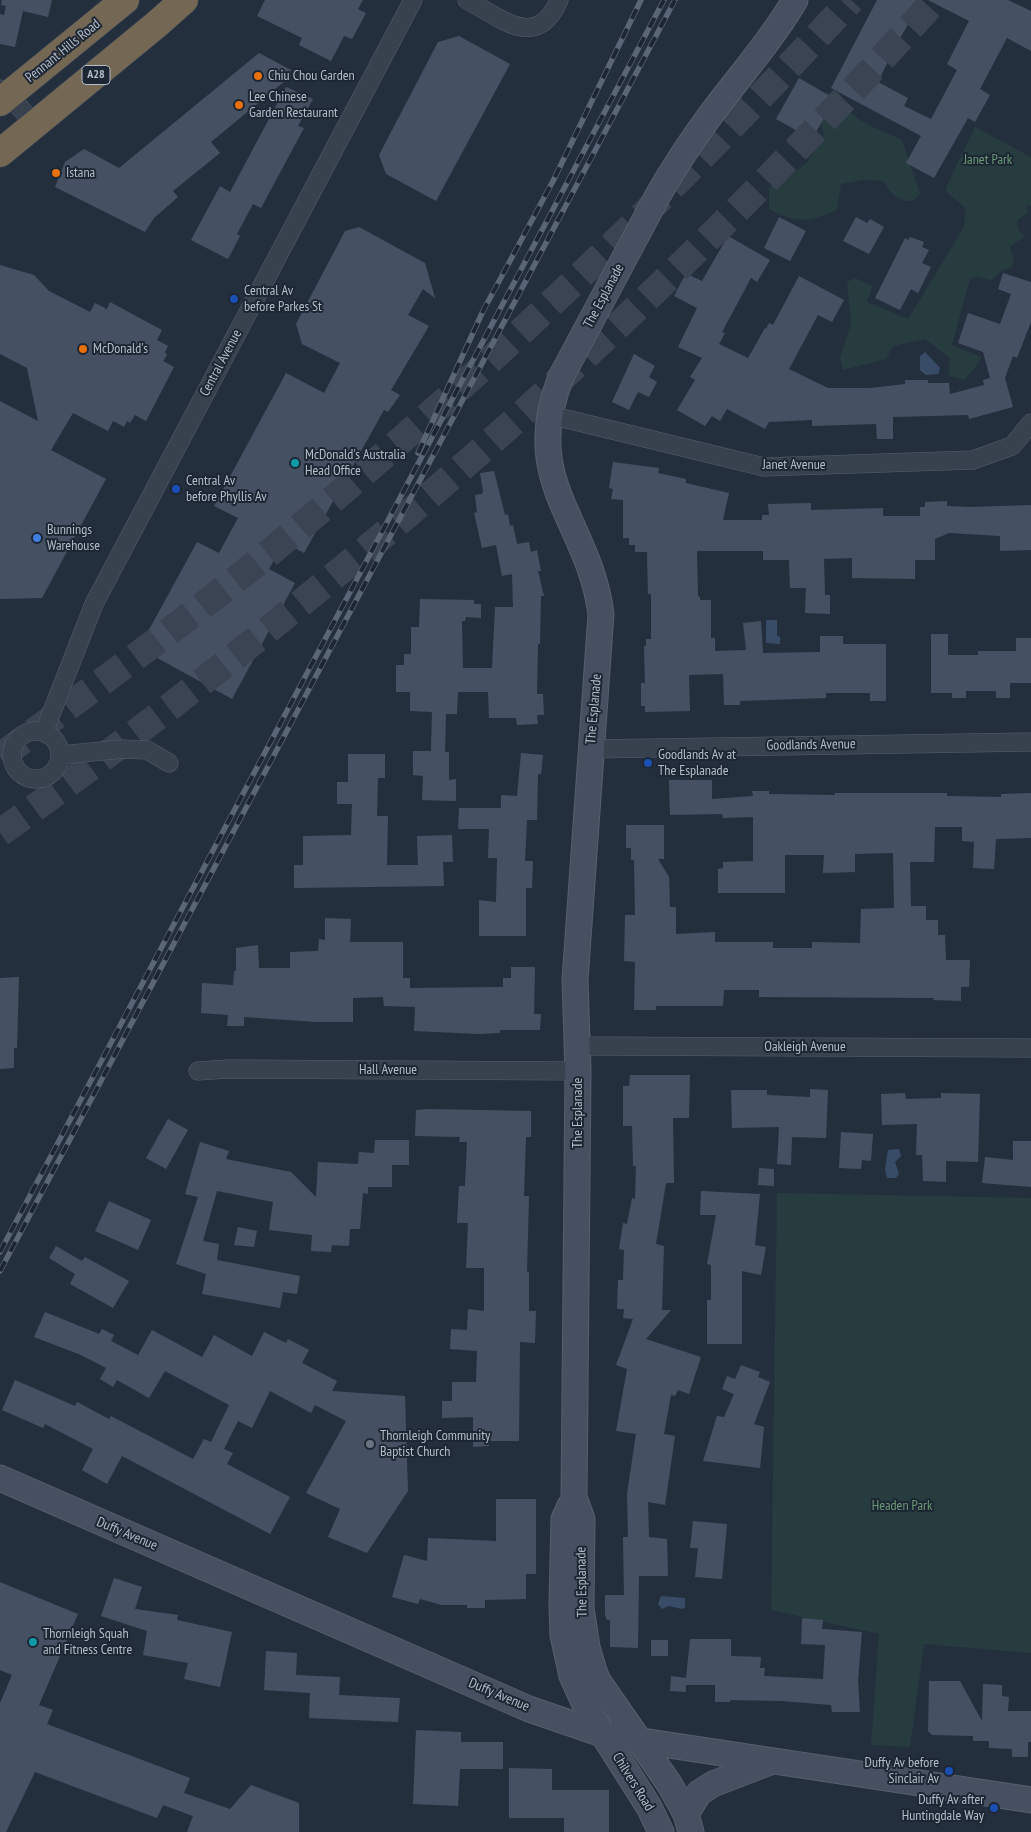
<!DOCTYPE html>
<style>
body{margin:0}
canvas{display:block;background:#242f3e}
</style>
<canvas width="1031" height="1832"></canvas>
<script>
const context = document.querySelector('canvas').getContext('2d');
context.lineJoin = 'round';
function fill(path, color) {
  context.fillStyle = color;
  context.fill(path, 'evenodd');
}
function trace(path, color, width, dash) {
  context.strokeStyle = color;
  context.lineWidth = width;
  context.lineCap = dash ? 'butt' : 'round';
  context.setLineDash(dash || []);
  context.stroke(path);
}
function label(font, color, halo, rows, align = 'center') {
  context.font = font + ' "PT Sans Narrow",sans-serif';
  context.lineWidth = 4;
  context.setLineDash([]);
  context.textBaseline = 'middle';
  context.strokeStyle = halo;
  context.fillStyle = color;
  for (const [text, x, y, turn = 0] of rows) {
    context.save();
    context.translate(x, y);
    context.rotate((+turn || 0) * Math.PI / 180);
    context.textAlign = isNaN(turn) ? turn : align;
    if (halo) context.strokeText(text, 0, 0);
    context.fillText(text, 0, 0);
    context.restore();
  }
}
const green = new Path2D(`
 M839,92C852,125 873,125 902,140L920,194L913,201C899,203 890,192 883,181L864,180L841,184L837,210C809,222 797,224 769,209V188L806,164L824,134L819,118L820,99L826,93Z
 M975,127L1031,157V206L1027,205L1028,212L1017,221L1018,229L1025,236L1010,247L1014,260L1012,267L1001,271L992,280L976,277L970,279L952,345L981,357C979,365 970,371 965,380L949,376L950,358L925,339L893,346L886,359L843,370L840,358L851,323L847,282L855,278L873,286L867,302L908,319L964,227L966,209L945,190Z
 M777,1193L1031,1198V1653L924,1644L910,1747L871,1745L879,1634L771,1610Z`);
const water = new Path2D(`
 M925,352L940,368L938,374L926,375L920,370V356Z
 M766,620H777V636L780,637V644L766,643Z
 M899,1149L901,1156L895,1162L899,1174L896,1178H887L885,1169L888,1150Z
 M661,1596L685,1598V1607L682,1609L669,1606L662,1609L658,1604Z`);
const building = new Path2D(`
 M2,0H52L48,17L23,11L15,47L0,44V14L4,15L6,6L1,5Z
 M265,0H363L358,9L366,13L352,39L344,36L331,61L299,45L302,38L257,16Z
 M877,0H922L895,47L878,82L908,98L904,106L931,119L957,70L947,64L969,21L928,0H1008L1031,11V51L1007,38L980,89L990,95L975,122L968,118L934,178L906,163L921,136L831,88Z
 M459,36L510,64L436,201L386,174L379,155L438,42Z
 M259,53L291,70L285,81L211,142L220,153L173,191L178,197L154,218L145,232L55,187L65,162L84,149L119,168Z
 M799,78L835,99L812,139L776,119Z
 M286,87L313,99L298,126L304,128L261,208L253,204L237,234L240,236L228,259L191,240L220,186L230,192Z
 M779,217L806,231L790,261L764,248Z
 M856,217L867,223L870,219L884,227L869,254L843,241Z
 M359,227L425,263L435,298L423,289L408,315L429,326L391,390L400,395L388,412L384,410L304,553L284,542L269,569L295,583L232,699L139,648L197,542L219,553L238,518L214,506L286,373L324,393L340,363L302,344L296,324L345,231Z
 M728,236L770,260L757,282L751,278L722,332L725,333L719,344L748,358L765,328L766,329L769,323L773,325L799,276L844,300L832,322L818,315L789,369L828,388H871L905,384V380H928V383H949L950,394L984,385L983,380L990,378L983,352L958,343L968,313L1000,324L1011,294L998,289L1003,273L1031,282V322L1017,358L1013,356L1005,378L1013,407L969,419L968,415L893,417V439H877L876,424L812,426V420L769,422L765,429L727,409L720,421L712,416L705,426L677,410L695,380L690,377L702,358L678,347L697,308L674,296L684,277L687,278L689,275L702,281Z
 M910,237L924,242L922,247L929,250L922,263L931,267L918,293L911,289L900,310L875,298L905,238L908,240Z
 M0,265L34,275L49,291L90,312L95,303L107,309L110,302L162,330L157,340L168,346L165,352L167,355L163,361L174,367L146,421L135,415L130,423L127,421L124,427L113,421L108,431L73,413L51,450L106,479L42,598L0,599V401L38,421L27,368L0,354Z
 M634,354L655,366L649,377L657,382L649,397L638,392L629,410L612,402Z
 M613,462L659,468L658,473L686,479V483L729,493L723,520H762V515H769L768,504L811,503V510L883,508V516H920V507H925V502L947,501V506L969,507L1031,505V550L1000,551V536L949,533L935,539V560H915V579L852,578V558L824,559L825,595H830V614L805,613L806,588H790L789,560H763V551H697L698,596L700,597V600H711V638H715V651L746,650L743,623L761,621L763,653L820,652V636H843V644H886V701H870V693H826V698L740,701V705H724L723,674L689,675L690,711L645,712V706H641V683H645L644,646H646V639H651V594H648L647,552H635V545H629V538H623V500L611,499L613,489L609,488Z
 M494,471L505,515L508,514L510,526L513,525L517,544L529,542L531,552L537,550L541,571H538L544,596H541L540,644H538L537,694H543L544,715H537L538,724L517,725L516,718H489L488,692H458L457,714H446L445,752H449V780L456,779V801L422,800L423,776L413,775V751H431L432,712L410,711V692H396V665H404V654H411V627H419L420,599L474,600V604H481V618L466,617L465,621H462L463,668H492L495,607H513L512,574L502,576L496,545L482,548L474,513L477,512L475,495L482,494L483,491L480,473Z
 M931,634H948V655H978V651H1016V638H1031V683H1010V698H996V691H966V698H952V693H931Z
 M521,753L543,755L541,774H538L537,820H527L525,861H533L532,888H526V936H479V900L496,902L497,858H488L489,829H458L459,808H501V795L517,796Z
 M348,754H385V778H378L377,816H388L387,865H418L417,836L452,835L453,862H443L444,886L294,888V865H303V836L351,835L352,804H337V782H348Z
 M669,780H712V799L753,796L752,791H769V794L835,795V793H947V796L1001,797V794L1031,793V838L996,839L994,869L973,868L974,842L962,841V827H935L934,862H910L911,906H926V920H938V935H945L946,960H970L969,987H961V1001L933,1000L934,998L759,997V990H724L723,1006H656V1010H634L635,962L624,961L625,915H635L634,860H631V848H626V825H664V859H658L669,877L670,907H676V934L715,932V942H773V948H812V942L860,943L861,909L894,908L893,853L855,854V872L823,873L824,855H785V893H718V869L723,868V862L753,861V817L723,818L722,814L670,815Z
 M325,918L351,919L350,942H403V978H410V988L503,987V978H511V967H535L534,1014H541L540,1030H500V1033L479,1034L414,1031L415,1007L384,1006L383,997L353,998V1022H316L244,1017V1026H227L228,1015L201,1013L202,983L233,985L234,971H236V948L258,945L259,968H290V952L318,951L319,939L325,940Z
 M19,977L17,1048H14V1068L0,1069V978Z
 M630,1075H690L689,1118H673L674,1183H666L656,1244L664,1246L662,1310H671L646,1339L701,1357L689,1394L678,1390L675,1396L671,1395L664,1434L675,1436L665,1505L648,1502L649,1537L667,1539L668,1576H639L638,1648L610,1647V1620H607L605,1615V1595H624L623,1537H628L627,1494L636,1434L616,1431L627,1369L616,1365L633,1319L623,1318L624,1309H617L618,1280H623L624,1250L619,1249L623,1223L627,1224L632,1198L635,1199L636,1166H633L632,1126H623V1086H629Z
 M810,1089L828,1090L826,1138L792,1137L791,1165L777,1164L779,1127L732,1128L731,1090H767V1095L810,1097Z
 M905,1093L906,1099L941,1098V1093L980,1094L978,1162L946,1161V1182L923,1181L922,1155H916L917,1124L882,1125L881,1094Z
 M428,1109L531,1111V1137H526L524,1196H529L527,1272H529V1311H536L535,1343L520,1342L519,1441H489V1446L473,1447V1417L442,1418V1401H452V1382H476L477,1351L450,1349L451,1329L467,1330L468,1309L484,1311V1268H466L468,1223H457L459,1186H465L467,1142H459L460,1137L415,1136L416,1110Z
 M168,1119L188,1130L166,1169L146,1158Z
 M841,1132L873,1134L871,1161L862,1160L861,1169L839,1168Z
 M375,1140H409V1165H392V1187H368V1194L363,1193L360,1229H350L349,1246L332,1245L331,1252L311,1251L312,1235L269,1230L273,1202L217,1191L203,1241L219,1244L217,1260L300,1276L297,1294L283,1292L280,1308L202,1294L206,1274L176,1264L198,1197L185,1194L200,1142L229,1151L226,1159L291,1172L316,1197L318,1162L358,1164L359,1152L374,1153Z
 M1013,1141H1031V1187L982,1183L985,1157L1013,1160Z
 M759,1168L774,1169V1186L758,1185Z
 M701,1191L760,1194L755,1245L766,1247L761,1275L742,1271V1344H707V1300H711V1265L707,1264L716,1215H700Z
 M109,1201L151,1220L138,1250L95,1231Z
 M238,1227L257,1231L254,1247L234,1245Z
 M56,1246L82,1261L85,1257L129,1281L113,1308L70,1284L75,1274L49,1258Z
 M45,1312L99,1334L102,1329L114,1335L111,1341L138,1355L152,1330L202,1357L214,1335L252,1356L264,1332L286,1343L288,1339L309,1350L302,1363L337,1381L332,1391L405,1396L408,1491L367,1553L328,1537L340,1509L306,1493L346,1421L315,1405L311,1413L270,1391L252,1428L238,1421L224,1449L233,1453L227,1464L290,1497L270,1534L122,1456L107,1484L82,1470L93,1449L45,1424L43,1428L2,1410L15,1380L75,1406L77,1402L109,1419L111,1416L193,1459L204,1439L211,1442L229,1405L165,1371L149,1398L117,1380L113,1387L100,1379L106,1368L81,1355L34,1337Z
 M741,1365L760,1372L758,1377L770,1382L754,1424L764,1427L760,1468L703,1461L717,1416L724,1417L734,1394L722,1389L727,1376L735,1379Z
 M496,1499H536V1574H526V1599L485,1600V1608H467V1605H442L420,1599L418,1604L392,1597L404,1555L427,1561L428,1538L496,1541Z
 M693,1521L727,1524L722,1579L695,1577L698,1548H690Z
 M114,1578L142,1587L135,1609L178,1615L177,1620L232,1632L220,1687L184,1679L188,1663L143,1655L147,1631L101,1616Z
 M0,1582L78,1614L39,1705L53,1710L47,1724L190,1778L184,1793L230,1809L251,1785L299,1803V1832H187L193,1816L163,1805L157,1818L35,1772L6,1832H0V1703L12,1675L0,1670Z
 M802,1618L823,1620L822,1629L862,1632L858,1680L860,1712H832L831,1705L781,1701L730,1700V1702H715V1685H686V1692L670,1691L671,1676L686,1678L690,1639H731V1656L761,1657L760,1668H765L764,1676L823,1679L825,1645L801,1644Z
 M651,1640H668V1656H651Z
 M266,1651L297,1653L296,1675L340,1677L339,1695L400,1698L398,1722L309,1718L310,1693L264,1690Z
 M929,1681H960L982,1721L983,1684L1002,1685V1696L1009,1697L1008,1711H1031V1742H1028V1757H1012V1749L989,1748V1741H973V1736L932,1735L928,1731Z
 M416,1730L461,1732V1742H503V1769H460L458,1806L413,1804Z
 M509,1768L552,1769V1790H609V1832H564V1818H509Z`);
const highwayTunnel = new Path2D(`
 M0,757C92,689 185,622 274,549C478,379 671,196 851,0
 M0,833C340,589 656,313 935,0`);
const street = new Path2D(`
 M467,0C502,19 537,51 559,0
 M0,89L9,95L35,125
 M550,415L764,467L973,460L1012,446L1031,423
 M12 755a24 24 0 1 1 48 0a24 24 0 1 1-48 0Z
 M44,732L94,604L413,0
 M591,749L1031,742
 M61,755L122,749L147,750L169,763
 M578,1046L1031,1048
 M198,1071L228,1069L578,1071`);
const secondary = new Path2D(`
 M0,1478L529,1709L602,1734L642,1741L1031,1800
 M570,1506L564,1519L562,1604L563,1635L572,1676L587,1709L649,1807L661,1832
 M686,1814L699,1793L713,1784L770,1762
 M691,1832L686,1814L670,1785L598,1681L594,1671L587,1647L581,1608L582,1519L574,1497L578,1071L575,980L601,614C589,520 519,482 561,377L657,197C673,169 690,143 709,117C738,78 770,42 795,0`);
const highway = new Path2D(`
 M0,102L125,0
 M0,153L157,24L184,0`);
const rail = new Path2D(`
 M418,453L483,311L553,181L641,0
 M0,1252L664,0
 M0,1271L675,0`);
const markers = [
 [258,76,5,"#e8710a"],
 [239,105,5,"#e8710a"],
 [56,173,5,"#e8710a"],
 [234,299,5,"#1a4fb4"],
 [83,349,5,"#e8710a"],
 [295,463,5,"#0f9aa8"],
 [176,489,5,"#1a4fb4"],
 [37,538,5,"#3f7fe0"],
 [648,763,5,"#1a4fb4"],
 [370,1444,5,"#6b7280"],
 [33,1642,5,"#0f9aa8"],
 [949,1771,5,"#1a4fb4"],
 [994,1808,5,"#1a4fb4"]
];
const shields = [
 [96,75,28]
];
const shieldNames = [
 ["A28",96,75]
];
const streetNames = [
 ["Pennant Hills Road",63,51,-39],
 ["The Esplanade",604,296,-62],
 ["Central Avenue",221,363,-62],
 ["Janet Avenue",794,465],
 ["The Esplanade",594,709,-85],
 ["Goodlands Avenue",811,745,-1],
 ["Oakleigh Avenue",805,1047],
 ["Hall Avenue",388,1070],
 ["The Esplanade",578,1113,-90],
 ["Duffy Avenue",127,1534,23],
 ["The Esplanade",582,1582,-91],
 ["Duffy Avenue",499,1695,23],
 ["Chilvers Road",633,1782,58]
];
const poiNames = [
 ["Chiu Chou Garden",268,76],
 ["Lee Chinese",249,97],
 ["Garden Restaurant",249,113],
 ["Istana",66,173],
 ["Central Av",244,291],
 ["before Parkes St",244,307],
 ["McDonald's",93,349],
 ["McDonald's Australia",305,455],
 ["Head Office",305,471],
 ["Central Av",186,481],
 ["before Phyllis Av",186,497],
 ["Bunnings",47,530],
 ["Warehouse",47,546],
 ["Goodlands Av at",658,755],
 ["The Esplanade",658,771],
 ["Thornleigh Community",380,1436],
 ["Baptist Church",380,1452],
 ["Thornleigh Squah",43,1634],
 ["and Fitness Centre",43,1650],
 ["Duffy Av before",939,1763,"right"],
 ["Sinclair Av",939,1779,"right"],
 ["Duffy Av after",984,1800,"right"],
 ["Huntingdale Way",984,1816,"right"]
];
const parkNames = [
 ["Janet Park",988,160],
 ["Headen Park",902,1506]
];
fill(green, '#263c3f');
fill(water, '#394c67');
fill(building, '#455162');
trace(highwayTunnel, '#3a4453', 28, [28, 14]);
trace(street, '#565f6c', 19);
trace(secondary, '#565f6c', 27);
trace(highway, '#434c59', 29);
trace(street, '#38414e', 18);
trace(secondary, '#465061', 25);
trace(highway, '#746855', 28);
trace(rail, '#5a6575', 5.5);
trace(rail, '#1d2633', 4, [11]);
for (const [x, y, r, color] of markers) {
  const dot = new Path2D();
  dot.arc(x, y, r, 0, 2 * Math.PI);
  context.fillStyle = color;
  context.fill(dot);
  trace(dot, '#1d2633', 2);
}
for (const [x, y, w] of shields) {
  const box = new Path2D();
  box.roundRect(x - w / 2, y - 9.5, w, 19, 4);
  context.fillStyle = '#1d2633';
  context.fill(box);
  trace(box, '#b4bcc9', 1);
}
label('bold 12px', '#b4bcc9', null, shieldNames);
label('14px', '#b4bcc9', '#1d2633', streetNames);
label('14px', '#b4bcc9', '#1d2633', poiNames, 'left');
label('14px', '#6b9a76', '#1d2633', parkNames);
</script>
